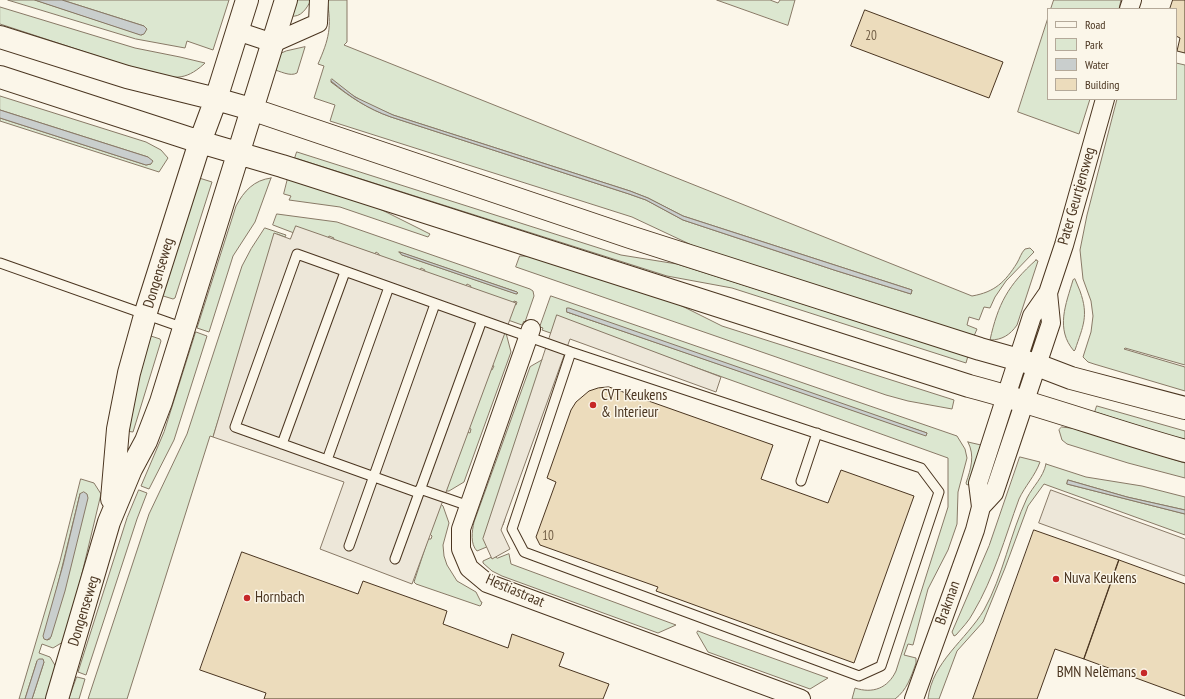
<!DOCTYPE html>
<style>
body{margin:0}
#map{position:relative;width:1185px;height:699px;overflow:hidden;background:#fbf6e9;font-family:"PT Sans Narrow",sans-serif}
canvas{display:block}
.legend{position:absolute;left:1047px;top:8px;width:130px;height:92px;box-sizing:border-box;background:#fbf6e9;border:1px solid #b4a999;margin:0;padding:5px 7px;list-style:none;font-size:12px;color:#4a3520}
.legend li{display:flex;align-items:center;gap:8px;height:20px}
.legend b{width:20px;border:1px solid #b4a999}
</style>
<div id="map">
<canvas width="1185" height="699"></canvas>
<ul class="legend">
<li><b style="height:5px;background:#fbf6e9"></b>Road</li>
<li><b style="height:11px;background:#dce7d0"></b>Park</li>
<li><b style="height:11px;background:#c9cecd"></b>Water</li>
<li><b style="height:11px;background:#ecdcbc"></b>Building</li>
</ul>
</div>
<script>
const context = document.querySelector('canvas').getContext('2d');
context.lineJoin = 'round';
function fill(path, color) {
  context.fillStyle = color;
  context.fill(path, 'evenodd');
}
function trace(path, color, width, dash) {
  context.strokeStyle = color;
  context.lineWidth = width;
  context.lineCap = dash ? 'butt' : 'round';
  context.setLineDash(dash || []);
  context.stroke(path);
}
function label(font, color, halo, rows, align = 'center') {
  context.font = font + ' "PT Sans Narrow",sans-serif';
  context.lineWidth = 3;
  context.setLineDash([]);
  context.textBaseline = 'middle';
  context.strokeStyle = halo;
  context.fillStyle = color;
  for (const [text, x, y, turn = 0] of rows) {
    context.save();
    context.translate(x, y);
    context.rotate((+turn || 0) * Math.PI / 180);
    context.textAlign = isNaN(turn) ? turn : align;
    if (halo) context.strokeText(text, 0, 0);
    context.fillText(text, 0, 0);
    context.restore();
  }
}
const green = new Path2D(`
 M8,0H35L142,35L144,26L62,0H229L213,50L187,41L185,48L136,39Z
 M292,0H311C307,8 301,18 291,16Z
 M327,0H347V42L344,45L972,296C995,292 1005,282 1017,263C1020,258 1021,253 1025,249L1030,248L1034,252L1006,281L995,297L990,308L984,307L979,320L969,317L967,325L977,329L974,336L698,248L632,217L330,121L335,105L314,98L324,66L318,64C329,39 332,27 327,0ZM331,82L367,104L393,115L630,191L648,198L683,216L912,290L911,294L834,270L683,220L646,200L629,194L391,117C368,109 350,97 331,82Z
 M717,0H770L778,3L780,0H795L788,25Z
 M1054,0H1121L1119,9H1051Z
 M0,7L135,48L180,57L205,63L204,64C184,82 173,78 149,73L0,24Z
 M1048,18V99H1090L1079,134L1018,112Z
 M305,47L297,73C290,77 280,71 272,69L279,54L286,51Z
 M1176,63L1185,65V365L1125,348L1124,349L1185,367V391L1094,364L1088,362L1083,357L1091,332L1093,316L1091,301L1083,279L1080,250L1087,215L1117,99H1176Z
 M0,96L146,142L161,150L168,158L159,172L0,121V118L146,165L151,164L148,157L0,110Z
 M297,152L621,255L677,264L968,356L966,363L732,288L667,276L295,158Z
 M196,177L212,182L175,298L173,299L160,295Z
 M271,178L255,222L233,256L209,332L197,328L236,206C244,191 254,180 271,178Z
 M288,178L374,206L430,234L428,237L340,207L289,200L291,196L284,194Z
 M277,214L337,222L530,289L533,291L534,296L525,322L524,321L522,325L508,320L514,304L516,305L517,302L514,301L513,303L470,288L471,286L467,284L466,286L424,272L425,270L421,268L420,270L379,256V254L376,252L375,254L333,240L334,238L329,236L328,238L294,233L273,225ZM399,252L517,292V294L402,255Z
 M265,228L286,235L285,237L277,234L213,437L210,436L127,699H88L149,514L187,434L242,266L251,249Z
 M520,256H530L668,299L722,326L954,400L952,409L908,401L886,395L516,267Z
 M1036,260L1038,261L1017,325C1010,335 1002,340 990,340C998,304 1008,285 1036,260Z
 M1075,279C1077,283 1078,287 1080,291C1089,316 1083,326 1075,350L1074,351C1055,329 1066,304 1073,280Z
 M551,296L957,436L965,449L967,458L958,492L957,524L948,550L928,589L913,645L908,644L904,655L916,658V663C911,677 907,690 895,699H852L855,688C873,694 888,688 896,671L948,507V458L622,341L559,336L542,330L543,328L540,327ZM567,312L927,433L926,435Z
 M196,332L207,336L174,440L149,489L141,486L164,432Z
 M504,332L506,333L511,352L464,482L449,491H446L467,432L470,433L471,429L469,428L490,369L492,370L494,366L492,365Z
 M148,335L160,339L161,341L133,432L126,431Z
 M544,359L504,522L503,525L486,535L489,546L477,551C470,544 472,531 474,522L530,367Z
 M1097,406L1185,431V441L1095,412Z
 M1062,427L1078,429L1185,463V478L1128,463L1067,444L1062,440L1059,430Z
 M968,442L981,445L969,484L967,485L966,483C971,468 975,456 968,442Z
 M1020,457L1040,462C1035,476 1025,486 1019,499C1005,537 994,578 973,613C969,621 962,628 956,635L954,636L952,632L989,546Z
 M1046,464L1086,477L1142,486L1185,497V510L1127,497L1068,480L1067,484L1185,514V535L1044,484L1028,506L1005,568L983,622L957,651L939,699H928C932,662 966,640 984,610C1003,576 1010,534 1027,498C1033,486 1043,478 1046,464Z
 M81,479L94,483L101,494L79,586L63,642L53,648L42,644L39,653L50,657L56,667L46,699H32L44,662L37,661L25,699H19L60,561ZM80,494L50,639L47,640L54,600Z
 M139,490L147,493L137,519L86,675L78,672L127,518Z
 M441,504L443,506L449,523L443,545L444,556L447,565L457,581L476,592L481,602H482L481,605L480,606L416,584L414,582L428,539H431L432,536L430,534Z
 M509,554L511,564L676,625L658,633L502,576L492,571L483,563V561L494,556L497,558Z
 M698,631L711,636L828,678L810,689L708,652L697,633Z
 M77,677L85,679L79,699H69Z`);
const parking = new Path2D(`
 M296,226L516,303L412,584L320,549L344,482L213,437L274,233L290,239Z
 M557,315L721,377L716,392L570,339L501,530L510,549L492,559L483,539Z
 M1051,490L1185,539V576L1039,523Z`);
const water = new Path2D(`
 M35,0H62L144,26L147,29L144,34L141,35Z
 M332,79L355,97L393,115L630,191L648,198L683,216L912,290L911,294L834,270L683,220L646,200L629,194L391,117C368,109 350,97 331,81V80Z
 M0,110L148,157L153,161L151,164L146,165L0,118Z
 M400,252L517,292L518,293L516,294L402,255Z
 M567,308H569L927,433L926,436L567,312Z
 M1068,480L1127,497L1185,510V514L1067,484Z
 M84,492L87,494L88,498L65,591L51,637L47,640L44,639L43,636L63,565L80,494Z
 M39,659H43L44,662L32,699H25L37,661Z`);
const building = new Path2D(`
 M1173,0H1185V53L1177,51L1180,38L1176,36V9H1170Z
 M865,10L1003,62L989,98L851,46Z
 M609,387L773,445L761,479L828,503L841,470L914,496L854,663L656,591L658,587L540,545L536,537L556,482L547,478L571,410L576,402L589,391L598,388Z
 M1034,530L1119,560L1084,659L1055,649L1037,699H973Z
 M242,552L358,594L363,581L447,611L443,624L508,648L512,634L564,653L559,666L609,684L603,699H264L266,693L200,670Z
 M1119,560L1185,584V696L1084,659Z`);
const lane = new Path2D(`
 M0,263L184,328
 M282,444L345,272
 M327,460L389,287
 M801,481L817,433
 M420,489L469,506
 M419,493L235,427L297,254L571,352L921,468L939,492L881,666L859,676L524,552L512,529L571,352
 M349,546L435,304
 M395,559L482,320`);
const street = new Path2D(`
 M1129,9L1132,0
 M237,31L273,43L318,23L319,0
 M531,329L461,529V549L469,568L487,583L801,699
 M981,507L994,493L1051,323L1048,293
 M914,699L975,530L981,507L978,483L1032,316L1048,293L1064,245L1105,99`);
const secondary = new Path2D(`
 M0,37L127,77L216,99L251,109L630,237L980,349L1037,365L1071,378L1185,408
 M0,77L200,142L282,166L969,386C1042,405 1113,431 1185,451
 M112,499L118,429L129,373L146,312L200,142L216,99L247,0
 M57,699L109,522L131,469L146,441L161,402L286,0`);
const markers = [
 [593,405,4,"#c62828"],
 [1056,579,4,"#c62828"],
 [247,598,4,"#c62828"],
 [1144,673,4,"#c62828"]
];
const numberNames = [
 ["20",871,36],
 ["10",548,536]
];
const streetNames = [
 ["Pater Geurtjensweg",1077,196,-74],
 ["Dongenseweg",159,273,-73],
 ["Hestiastraat",515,591,23],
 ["Brakman",948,603,-70],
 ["Dongenseweg",84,611,-73]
];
const poiNames = [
 ["CVT Keukens",601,396],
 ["& Interieur",601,413],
 ["Nuva Keukens",1064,579],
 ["Hornbach",255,598],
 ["BMN Nelemans",1136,673,"right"]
];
fill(green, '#dce7d0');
trace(green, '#887966', 1);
fill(parking, '#ede7d9');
trace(parking, '#887966', 1);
fill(water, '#c9cecd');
trace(water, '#887966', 1);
fill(building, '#ecdcbc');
trace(building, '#4a3520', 1);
trace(lane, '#4a3520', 11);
trace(street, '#4a3520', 20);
trace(secondary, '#4a3520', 24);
trace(lane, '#fbf6e9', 9);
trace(street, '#fbf6e9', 18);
trace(secondary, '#fbf6e9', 22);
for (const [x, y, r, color] of markers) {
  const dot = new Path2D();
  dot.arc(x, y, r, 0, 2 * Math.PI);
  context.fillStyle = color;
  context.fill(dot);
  trace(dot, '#fbf6e9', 1.5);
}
label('13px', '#725f47', null, numberNames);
label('15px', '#4a3520', '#fbf6e9', streetNames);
label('15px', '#4a3520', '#fbf6e9', poiNames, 'left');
</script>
